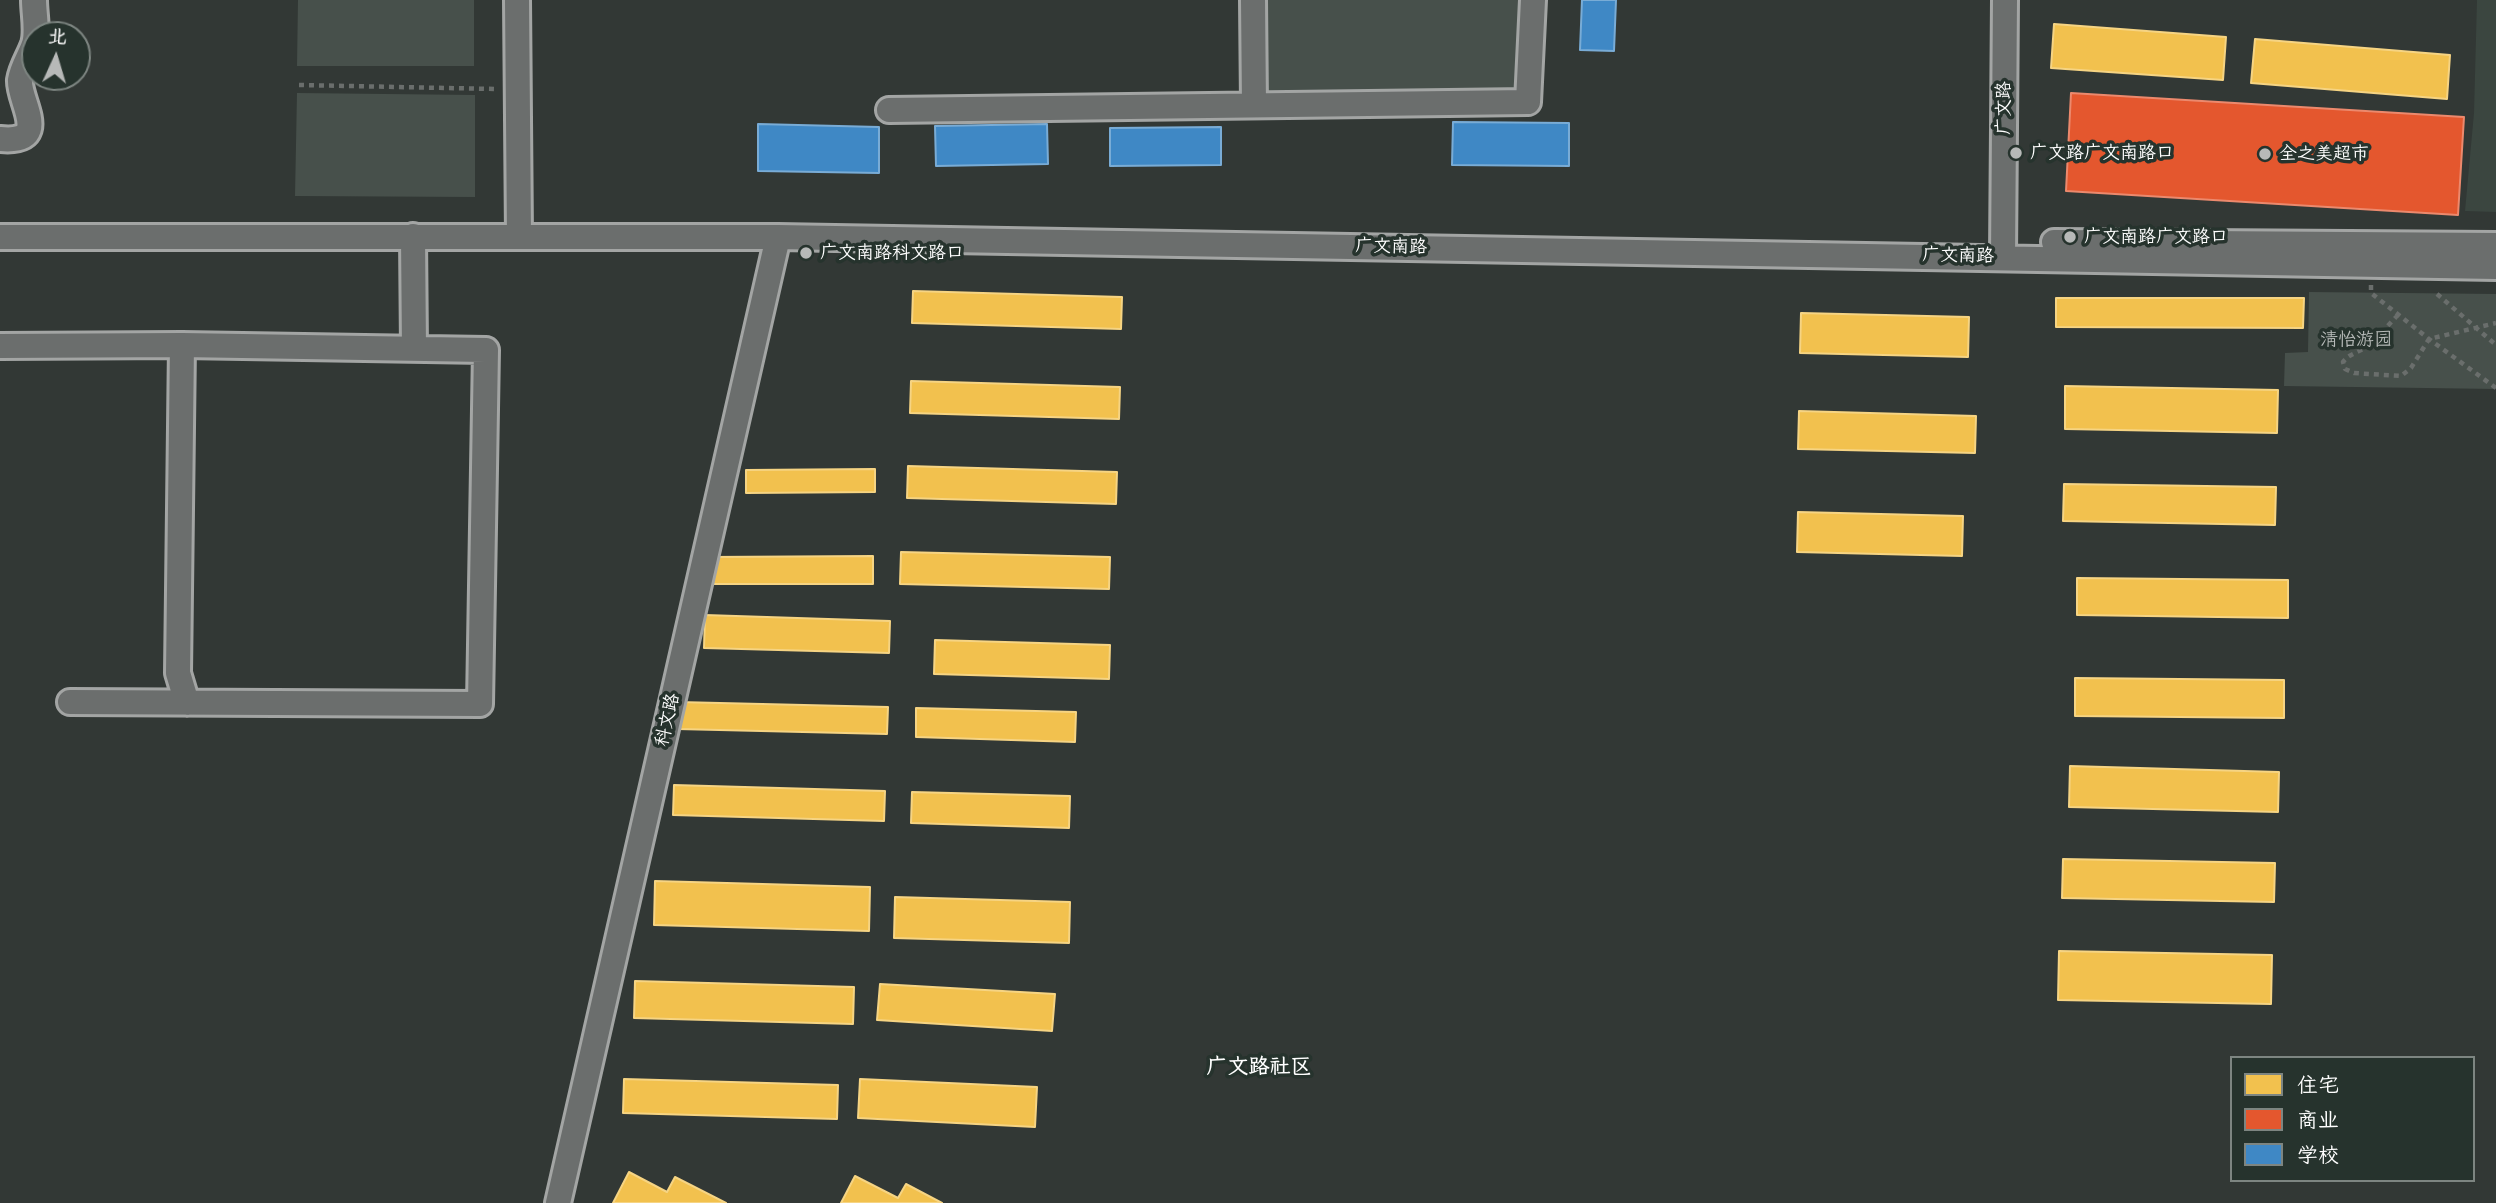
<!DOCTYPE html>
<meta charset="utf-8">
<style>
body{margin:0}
#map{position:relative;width:2496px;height:1203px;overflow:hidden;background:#323835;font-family:"Shantell Sans","LXGW WenKai TC",sans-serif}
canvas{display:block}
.legend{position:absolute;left:2230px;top:1056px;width:245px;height:126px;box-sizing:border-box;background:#26332d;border:2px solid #7d8581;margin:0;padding:9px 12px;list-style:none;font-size:21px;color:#fff}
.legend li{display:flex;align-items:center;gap:14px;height:35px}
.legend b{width:35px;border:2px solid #7d8581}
.north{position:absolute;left:21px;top:21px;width:70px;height:70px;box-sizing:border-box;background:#26332d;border:2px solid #7d8581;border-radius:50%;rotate:4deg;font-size:19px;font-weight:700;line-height:28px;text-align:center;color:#fff}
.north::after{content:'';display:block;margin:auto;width:24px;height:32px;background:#b7b9b8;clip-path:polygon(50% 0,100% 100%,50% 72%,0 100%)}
</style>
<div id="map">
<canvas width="2496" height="1203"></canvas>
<ul class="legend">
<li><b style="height:19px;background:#f2c14e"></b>住宅</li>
<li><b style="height:19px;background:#e4572e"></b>商业</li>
<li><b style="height:19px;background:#3f88c5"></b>学校</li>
</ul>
<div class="north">北</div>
</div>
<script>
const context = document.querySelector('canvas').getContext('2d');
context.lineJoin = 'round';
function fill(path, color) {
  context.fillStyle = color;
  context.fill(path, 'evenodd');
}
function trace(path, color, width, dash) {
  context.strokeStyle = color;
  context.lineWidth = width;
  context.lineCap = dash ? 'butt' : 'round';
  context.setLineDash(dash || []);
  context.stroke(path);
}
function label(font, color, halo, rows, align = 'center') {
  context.font = font + ' "Shantell Sans","LXGW WenKai TC",sans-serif';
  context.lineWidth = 7;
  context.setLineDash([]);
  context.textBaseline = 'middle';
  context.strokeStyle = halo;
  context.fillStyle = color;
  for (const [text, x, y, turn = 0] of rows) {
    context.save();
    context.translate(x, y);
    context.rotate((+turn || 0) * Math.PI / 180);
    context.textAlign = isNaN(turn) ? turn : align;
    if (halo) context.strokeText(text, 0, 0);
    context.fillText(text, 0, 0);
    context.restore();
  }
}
const built = new Path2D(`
 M2477,0H2496V212L2465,211L2474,113Z`);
const green = new Path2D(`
 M298,0H474V66H297Z
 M1258,0H1528L1519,93L1264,98Z
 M297,93L475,95V197L295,196Z
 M2309,292L2496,294V389L2284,386L2285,353L2308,352Z`);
const homes = new Path2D(`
 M2054,24L2226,37L2223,80L2051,68Z
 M2255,39L2450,55L2447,99L2251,83Z
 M913,291L1122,297L1121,329L912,323Z
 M2056,298H2304L2303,328L2056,327Z
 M1801,313L1969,317L1968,357L1800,353Z
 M911,381L1120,387L1119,419L910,413Z
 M2065,386L2278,390L2277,433L2065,429Z
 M1799,411L1976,416L1975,453L1798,449Z
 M908,466L1117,472L1116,504L907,498Z
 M875,469V492L746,493V470Z
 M2064,484L2276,487L2275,525L2063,521Z
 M1798,512L1963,516L1962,556L1797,552Z
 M901,552L1110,557L1109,589L900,584Z
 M873,556V584H709V557Z
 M2077,578L2288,580V618L2077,615Z
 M705,615L890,621L889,653L704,648Z
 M935,640L1110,645L1109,679L934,674Z
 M2075,678L2284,680V718L2075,716Z
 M678,702L888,707L887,734L677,729Z
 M916,708L1076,712L1075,742L916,737Z
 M2070,766L2279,772L2278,812L2069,807Z
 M674,785L885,791L884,821L673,815Z
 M912,792L1070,796L1069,828L911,823Z
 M2063,859L2275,863L2274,902L2062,898Z
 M655,881L870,887L869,931L654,925Z
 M895,897L1070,902L1069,943L894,938Z
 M2059,951L2272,955L2271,1004L2058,1000Z
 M635,981L854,987L853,1024L634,1018Z
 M880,984L1055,994L1052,1031L877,1020Z
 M624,1079L838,1085L837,1119L623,1113Z
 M860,1079L1037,1087L1035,1127L858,1118Z
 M629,1172L667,1192L675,1177L726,1203H613Z
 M855,1176L898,1198L906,1184L942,1203H841Z`);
const shops = new Path2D(`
 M2071,93L2464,117L2458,215L2066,191Z`);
const schools = new Path2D(`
 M1582,0H1616L1614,51L1580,50Z
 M1453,122L1569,123V166L1452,165Z
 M758,124L879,127V173L758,171Z
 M1047,124L1048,164L936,166L935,126Z
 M1221,127V165L1110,166V128Z`);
const path = new Path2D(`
 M299,85L496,89
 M2371,285V293L2429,339L2496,388
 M2437,294L2496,345
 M2398,315C2388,325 2378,338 2366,347C2358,353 2350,353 2343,362L2345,369L2354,373L2401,376L2411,368L2429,339L2496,323`);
const minor = new Path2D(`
 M517,0L519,236
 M1253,0L1254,105
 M889,110L1528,102L1533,0
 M0,139C53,144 18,101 20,80C22,67 30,56 34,44C38,31 34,14 34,0
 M413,236L414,349
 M0,237H778L2496,267
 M2054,242L2496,245
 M2003,257L2005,0
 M182,345L178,673L187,703
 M0,346L182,345L486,350L480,704L70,702
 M558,1203L778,237`);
const markers = [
 [2016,153,7,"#b7b9b8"],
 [2265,154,7,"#b7b9b8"],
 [2070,237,7,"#b7b9b8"],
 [806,253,7,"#b7b9b8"]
];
const streetNames = [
 ["广文路",2004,108,-90],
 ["广文南路",1391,247,1],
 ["广文南路",1958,256,1],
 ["科文路",668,720,-77]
];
const poiNames = [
 ["广文路广文南路口",2030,153],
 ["全之美超市",2279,154],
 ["广文南路广文路口",2084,237],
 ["广文南路科文路口",820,253]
];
const parkNames = [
 ["清怡游园",2356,340]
];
const quarterNames = [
 ["广文路社区",1259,1068]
];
fill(built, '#3b4640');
fill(green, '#47504b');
fill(homes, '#f2c14e');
trace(homes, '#f6d483', 2);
fill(shops, '#e4572e');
trace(shops, '#ec896d', 2);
fill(schools, '#3f88c5');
trace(schools, '#79acd6', 2);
trace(minor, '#a3a5a4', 30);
trace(path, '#6a6e6c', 4.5, [5, 5]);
trace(minor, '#6b6e6d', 24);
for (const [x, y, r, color] of markers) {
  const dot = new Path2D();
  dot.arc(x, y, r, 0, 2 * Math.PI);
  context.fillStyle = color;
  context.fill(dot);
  trace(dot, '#26332d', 2.5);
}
label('18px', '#fff', '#26332d', streetNames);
label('18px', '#fff', '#26332d', poiNames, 'left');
label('18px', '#b7bbb9', '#26332d', parkNames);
label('bold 21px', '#fff', '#26332d', quarterNames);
</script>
